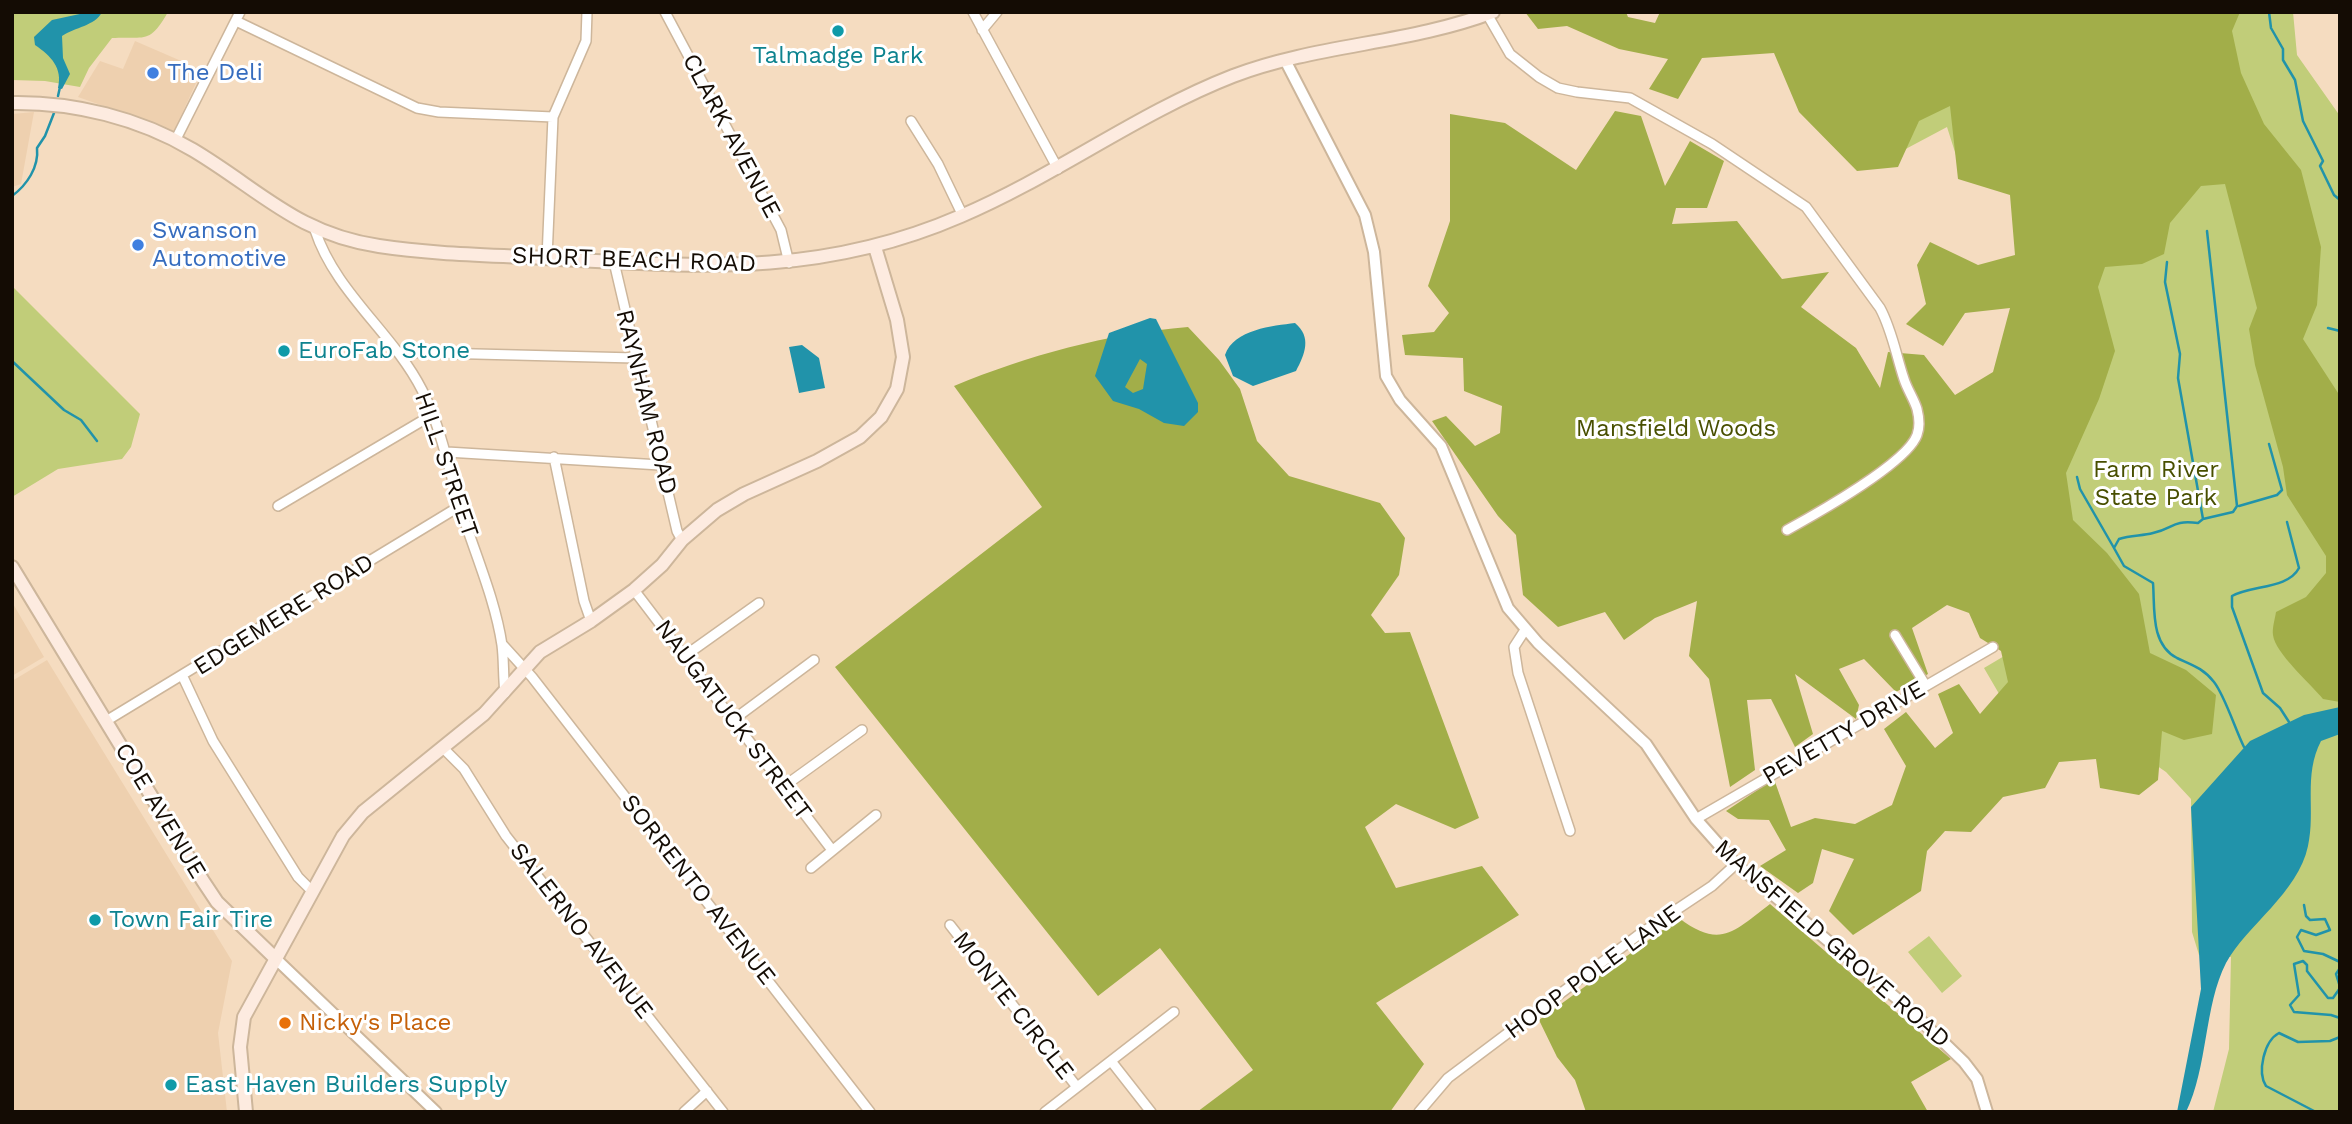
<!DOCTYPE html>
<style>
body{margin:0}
#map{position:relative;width:2352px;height:1124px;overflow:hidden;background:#f5dcc0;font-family:"Work Sans",sans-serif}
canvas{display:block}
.frame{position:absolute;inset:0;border:14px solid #140c04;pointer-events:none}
</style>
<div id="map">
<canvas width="2352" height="1124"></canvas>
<div class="frame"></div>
</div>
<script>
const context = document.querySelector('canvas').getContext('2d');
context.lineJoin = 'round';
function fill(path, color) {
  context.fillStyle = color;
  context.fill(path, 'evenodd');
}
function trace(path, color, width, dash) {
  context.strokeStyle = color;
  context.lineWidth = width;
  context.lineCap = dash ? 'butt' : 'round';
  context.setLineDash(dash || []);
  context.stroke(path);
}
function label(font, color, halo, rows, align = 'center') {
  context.font = font + ' "Work Sans",sans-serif';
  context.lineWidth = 6;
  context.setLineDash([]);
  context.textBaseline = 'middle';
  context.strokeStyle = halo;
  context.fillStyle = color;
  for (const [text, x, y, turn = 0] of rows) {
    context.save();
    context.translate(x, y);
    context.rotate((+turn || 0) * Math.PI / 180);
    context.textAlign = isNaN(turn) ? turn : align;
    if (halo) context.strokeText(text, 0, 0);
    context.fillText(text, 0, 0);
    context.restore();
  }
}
const built = new Path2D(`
 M135,41L202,70L174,131L78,97L100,61L123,69Z
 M34,112L21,184L12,187V114Z
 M12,602L44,657L12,676Z
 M47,660L232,961L218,1033L227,1112H12V681Z`);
const green = new Path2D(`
 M12,12H168C149,45 146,36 112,38L89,68L80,87L45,81L12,80Z
 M1942,12H2293L2297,55L2340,116V1112H2213L2229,1049L2231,957L2199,955L2192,932L2191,799L2166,772L2147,759L2019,728L1984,668L2016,649L1964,589L1995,392L2039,227L2021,189L1961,171L1947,127L1900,152Z
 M12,286L140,414L131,447L122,459L58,469L12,497Z
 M1929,936L1962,976L1942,993L1908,952Z`);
const forest = new Path2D(`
 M1525,12H1626L1628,17L1655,23L1660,12H2240L2232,31L2241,73L2264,124L2301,170L2321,247L2317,305L2303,339L2340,396V702L2323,699C2310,683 2275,653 2273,635C2272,628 2275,619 2276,612L2306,597L2326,573V556L2287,495L2283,467L2255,365L2249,329L2257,308L2225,184L2201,186L2170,223L2164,254L2142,264L2105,267L2098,287L2115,351L2099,399L2066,473L2073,520L2107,553L2139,594L2150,653L2186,670L2216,695L2212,734L2184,740L2162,731L2158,780L2139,795L2100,788L2096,759L2059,762L2045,788L2003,797L1971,832L1945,831L1927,851L1921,891L1853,935L1829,911L1854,859L1822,849L1813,883L1798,893L1760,866L1786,850L1769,820L1738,819L1726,811L1774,779L1791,827L1815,818L1855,824L1892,805L1906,766L1884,729L1906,712L1935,748L1953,733L1938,694L1959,684L1980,714L2008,682L2001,651L1980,638L1969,613L1947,605L1912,628L1928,674L1896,692L1864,659L1839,669L1859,705L1856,719L1795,674L1813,734L1795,747L1771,699L1747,700L1755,770L1730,787L1709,679L1689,656L1697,601L1655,618L1624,640L1605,612L1558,627L1523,595L1516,535L1498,516L1432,421L1446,416L1475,446L1500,433L1502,406L1464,391L1463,358L1405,355L1402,335L1434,332L1449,313L1428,286L1450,221V114L1505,123L1576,170L1615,111L1641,116L1665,186L1690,141L1724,161L1707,208H1676L1672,224L1737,221L1782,279L1829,272L1801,307L1856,348L1880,388L1888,352L1924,355L1955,395L1993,372L2010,308L1965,313L1943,346L1906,324L1926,304L1917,265L1930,242L1978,265L2015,255L2010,195L1958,179L1950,106L1919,121L1898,167L1857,171L1799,112L1774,53L1702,58L1678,99L1649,89L1668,59L1619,49L1567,26L1538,29Z
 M1188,327L1219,360L1240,389L1257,441L1289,476L1380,503L1405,538L1399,575L1371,615L1385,633L1410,632L1479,818L1455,829L1396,804L1365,827L1396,888L1482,866L1519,915L1376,1003L1424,1064L1390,1112H1197L1253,1070L1160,948L1098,996L835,667L1042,507L954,386C1029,355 1106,334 1188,327Z
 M1770,904L1951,1059L1911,1082L1928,1112H1586L1575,1080L1557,1057L1539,1020L1679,918C1721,950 1734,931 1770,904Z`);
const water = new Path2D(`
 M89,12H102C95,26 75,27 62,36L63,58L70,74L62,89L58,88C63,68 51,56 35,45L34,37L52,20Z
 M1150,318L1156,319L1198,403V412L1184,426L1164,423L1139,409L1113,401L1095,376L1109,333ZM1140,359L1147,364L1143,389L1133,393L1125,387Z
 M1295,323C1312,337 1305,354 1296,371L1253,386L1233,376L1225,355C1234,329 1273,326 1295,323Z
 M802,345L819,358L825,388L799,393L789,347Z
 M2340,707V734L2321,741C2303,776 2316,810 2308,846C2298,893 2247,925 2226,963C2204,1006 2208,1067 2186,1112H2177L2201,989L2191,807L2250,741L2304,715Z`);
const stream = new Path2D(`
 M2269,12L2271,28L2283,49V60L2295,80L2303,121L2323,161L2320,166L2334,195L2340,200
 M58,96L60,87
 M12,196C27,185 39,167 37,148L45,136L54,113
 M2167,262L2165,282L2180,354L2178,378L2203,519L2198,523C2171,520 2175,528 2153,533C2142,536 2131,535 2119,539L2114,548L2124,566L2153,583C2155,608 2150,644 2177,658C2192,665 2203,668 2214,682C2225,696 2235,729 2244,747
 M2328,328L2340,331
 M12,361L64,410L81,420L97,441
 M2077,477L2080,489L2114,548
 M2239,506L2277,495L2282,490L2269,444
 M2203,519L2233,512L2237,506L2207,231
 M2287,522L2299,568C2288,589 2252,585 2232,596V607L2263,693L2280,708L2289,722
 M2304,905L2306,916L2310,920L2325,919L2330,930L2316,935L2301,930L2297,937L2304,951L2323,954L2340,962
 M2340,968L2336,974L2340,987
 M2340,988L2333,998H2328L2307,971V965L2303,961L2294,964L2299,995L2290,1005L2294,1012L2331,1015L2340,1018
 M2316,1112L2266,1086C2257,1072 2264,1041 2279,1033L2298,1042L2330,1041L2340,1037`);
const minor = new Path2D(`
 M665,12L781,230L789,263
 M973,12L1058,169
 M1487,14L1510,54L1539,77L1558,88L1577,92L1630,98L1712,144L1806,207L1880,308C1892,330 1896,355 1904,379C1907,389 1914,399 1917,409C1919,417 1920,427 1917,435C1907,463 1816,514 1787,530
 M236,21L417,108L439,112L553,117
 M982,30L997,12
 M911,121L938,164L963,216
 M175,141L240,12
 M315,230C335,292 393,333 422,390C441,427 448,467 460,506C474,552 495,598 502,645C504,660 503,677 505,693
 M547,258L553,117L586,41L587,12
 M614,262L677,531L682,540
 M397,352L635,358
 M447,452L660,465
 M554,457L584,601L591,621
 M278,506L432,415
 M634,590L832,850
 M1525,630L1514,647L1518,673L1570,831
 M1895,635L1926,686
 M502,644L532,677L870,1112
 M686,655L759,603
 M183,677L213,741L298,877L312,891
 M733,720L814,660
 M106,721L460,506
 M443,748L464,769L506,836L723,1112
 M783,787L862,730
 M1696,819L1993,647
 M811,868L876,815
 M950,925L1077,1087
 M1111,1061L1151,1112
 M684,1112L707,1091
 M1045,1112L1174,1012
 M1419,1112L1448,1078L1637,936L1712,886L1736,864`);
const tertiary = new Path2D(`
 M1285,60L1365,215L1374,252L1386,376L1400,400L1441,446L1508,608L1538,643L1646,744L1696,819L1736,864L1907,1007L1964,1062L1977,1079L1987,1112
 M275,958L436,1112`);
const secondary = new Path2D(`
 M12,103C74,102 139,118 193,150C260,190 297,234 379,246C439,255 499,255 559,259C705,267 823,276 961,216C1055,176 1138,113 1233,76C1317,44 1409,44 1493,12
 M12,567L203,881L217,902L275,958
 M246,1112L240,1047L244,1017L343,836L363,812L484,714L540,652L591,621L634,590L662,565L682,540L717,510L744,494L817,461L860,437L881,417L897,389L903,357L897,320L875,247`);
const markers = [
 [838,31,7,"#0f9aa8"],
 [153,73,7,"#3f7fe0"],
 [138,245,7,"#3f7fe0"],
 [284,351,7,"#0f9aa8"],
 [95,920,7,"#0f9aa8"],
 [285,1023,7,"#e8710a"],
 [171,1085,7,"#0f9aa8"]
];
const cultureNames = [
 ["Talmadge Park",838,56,"center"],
 ["EuroFab Stone",298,351],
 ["Town Fair Tire",109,920],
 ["East Haven Builders Supply",185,1085]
];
const shopNames = [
 ["The Deli",167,73],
 ["Swanson",152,231],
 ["Automotive",152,259]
];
const streetNames = [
 ["CLARK AVENUE",731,136,62],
 ["SHORT BEACH ROAD",634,260,2],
 ["RAYNHAM ROAD",646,402,76],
 ["HILL STREET",446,465,71],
 ["EDGEMERE ROAD",284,615,-32],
 ["NAUGATUCK STREET",733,720,53],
 ["PEVETTY DRIVE",1844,733,-30],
 ["COE AVENUE",160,811,59],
 ["SORRENTO AVENUE",698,890,52],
 ["SALERNO AVENUE",581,931,52],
 ["MANSFIELD GROVE ROAD",1832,944,41],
 ["HOOP POLE LANE",1593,972,-36],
 ["MONTE CIRCLE",1013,1006,52]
];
const parkNames = [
 ["Mansfield Woods",1676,429],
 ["Farm River",2156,470],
 ["State Park",2156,498]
];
const foodNames = [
 ["Nicky's Place",299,1023]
];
fill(built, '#eed0af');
fill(green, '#c1cd79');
fill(forest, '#a2ae49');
fill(water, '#2193aa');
trace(stream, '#2193aa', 2.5);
trace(minor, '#cdb69b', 12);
trace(tertiary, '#cdb69b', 14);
trace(secondary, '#cdb69b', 16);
trace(minor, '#fff', 9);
trace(tertiary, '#fff', 10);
trace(secondary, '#fdebe0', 12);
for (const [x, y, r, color] of markers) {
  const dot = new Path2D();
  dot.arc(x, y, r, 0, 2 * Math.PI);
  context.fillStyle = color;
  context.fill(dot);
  trace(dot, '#fff', 2.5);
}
label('24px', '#0d838f', '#fff', cultureNames, 'left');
label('24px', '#366cbe', '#fff', shopNames, 'left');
label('24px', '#140c04', '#fff', streetNames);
label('24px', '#484f00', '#fff', parkNames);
label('24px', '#c56008', '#fff', foodNames, 'left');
</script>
